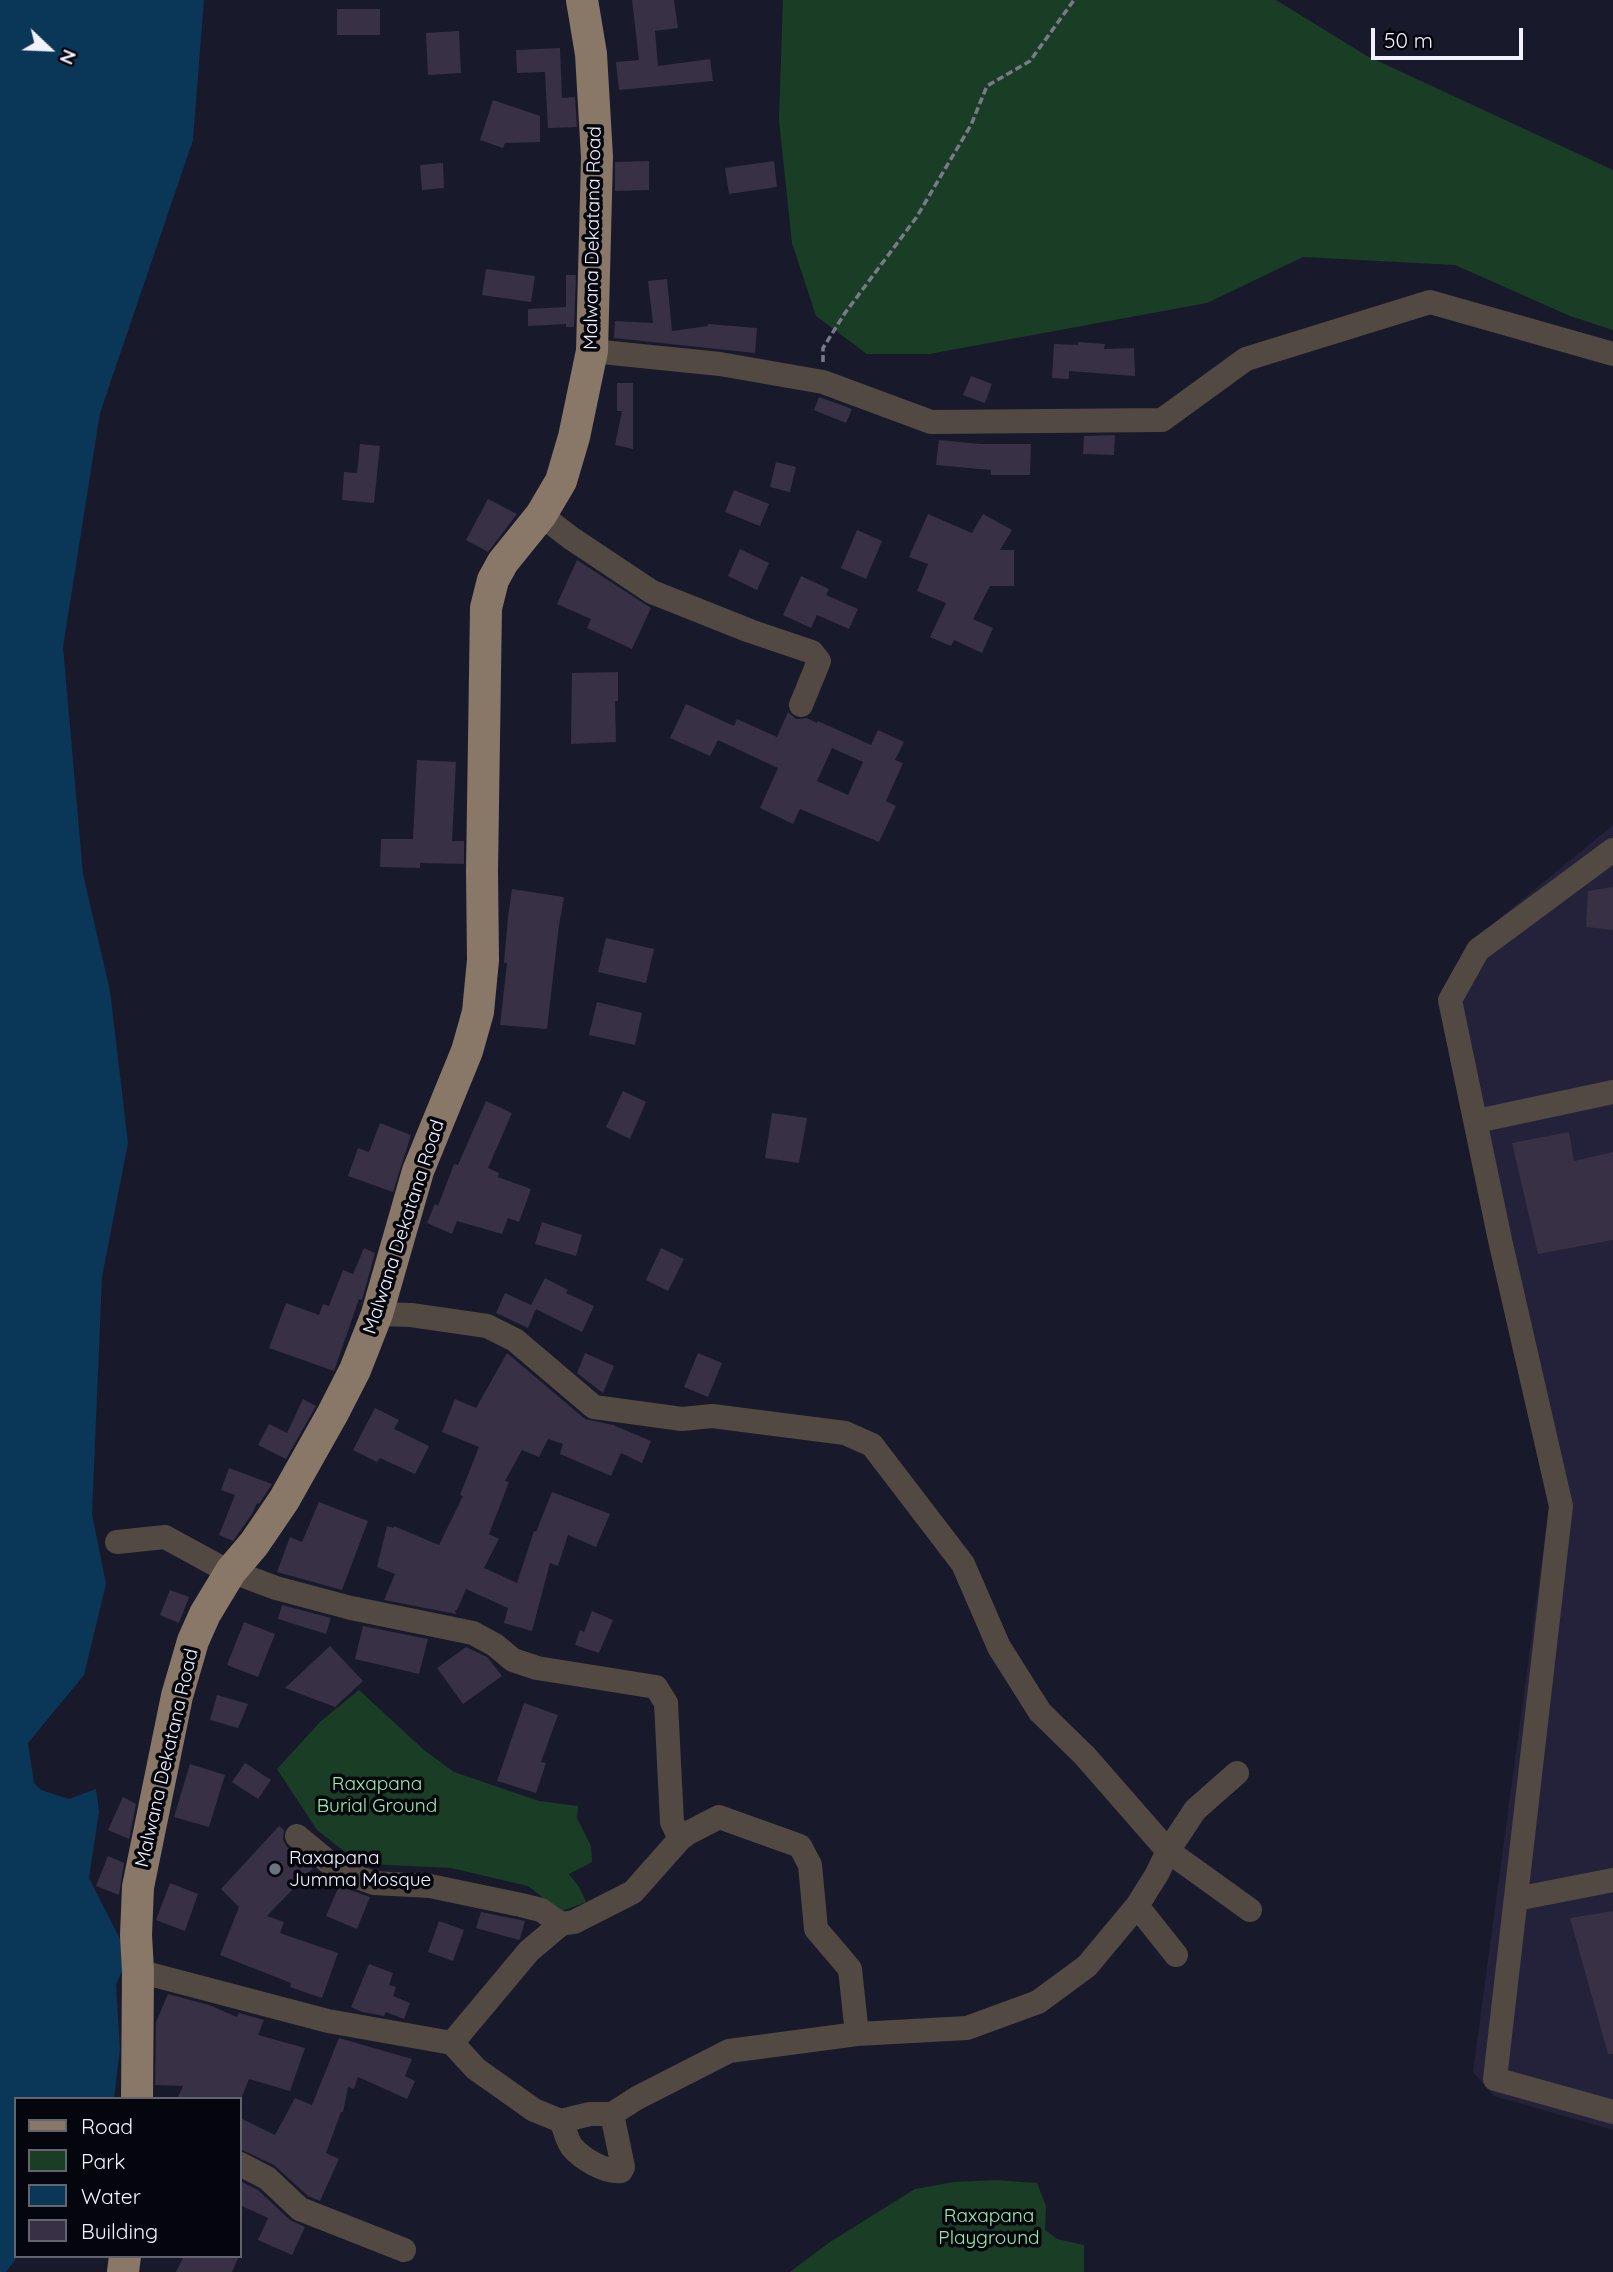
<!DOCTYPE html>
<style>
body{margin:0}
#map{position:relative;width:1613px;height:2272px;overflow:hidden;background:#19192c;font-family:Quicksand,sans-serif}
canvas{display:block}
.legend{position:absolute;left:14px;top:2097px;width:228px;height:161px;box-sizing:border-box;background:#05050d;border:2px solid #63646d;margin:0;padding:9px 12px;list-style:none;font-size:21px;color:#f1f2fd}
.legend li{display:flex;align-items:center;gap:14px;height:35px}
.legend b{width:35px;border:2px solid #63646d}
.north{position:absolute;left:14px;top:14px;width:70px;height:70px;-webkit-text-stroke:5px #05050d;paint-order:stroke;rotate:113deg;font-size:19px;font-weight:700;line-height:28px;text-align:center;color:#f1f2fd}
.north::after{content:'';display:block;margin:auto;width:24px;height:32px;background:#f1f2fd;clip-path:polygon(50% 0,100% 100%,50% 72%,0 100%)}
.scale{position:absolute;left:1371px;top:28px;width:152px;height:32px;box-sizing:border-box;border:4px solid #f1f2fd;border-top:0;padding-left:9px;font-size:21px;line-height:24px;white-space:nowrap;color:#f1f2fd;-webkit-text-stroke:5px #05050d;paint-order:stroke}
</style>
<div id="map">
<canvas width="1613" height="2272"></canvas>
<ul class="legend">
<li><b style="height:9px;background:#897768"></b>Road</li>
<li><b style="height:19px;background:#1a3e25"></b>Park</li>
<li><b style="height:19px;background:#0a3658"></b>Water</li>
<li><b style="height:19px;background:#383045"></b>Building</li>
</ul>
<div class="north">N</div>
<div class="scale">50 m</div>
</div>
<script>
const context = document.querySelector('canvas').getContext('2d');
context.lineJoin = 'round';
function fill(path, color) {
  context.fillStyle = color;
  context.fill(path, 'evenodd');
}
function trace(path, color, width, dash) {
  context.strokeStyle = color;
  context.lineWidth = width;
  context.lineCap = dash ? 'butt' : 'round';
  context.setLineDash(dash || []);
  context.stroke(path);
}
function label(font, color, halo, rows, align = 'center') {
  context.font = font + ' Quicksand,sans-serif';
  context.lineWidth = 7;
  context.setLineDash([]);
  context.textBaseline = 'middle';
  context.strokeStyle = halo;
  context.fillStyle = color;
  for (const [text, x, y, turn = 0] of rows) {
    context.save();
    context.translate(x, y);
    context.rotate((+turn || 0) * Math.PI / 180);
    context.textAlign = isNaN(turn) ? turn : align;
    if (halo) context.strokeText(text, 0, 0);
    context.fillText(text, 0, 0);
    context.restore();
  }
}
const built = new Path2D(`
 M1613,825V2130L1494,2096L1473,2072L1549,1507L1438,1003L1477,937Z`);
const green = new Path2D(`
 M783,0H1276L1367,56L1613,170V330L1570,316L1455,265L1303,257L1207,303L929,354H867L816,316L792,243L779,120Z
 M359,1690L424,1750L454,1772L539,1801L578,1806L577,1818L591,1846L592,1862L569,1874L579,1887L586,1902L557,1913L548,1906L541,1896L528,1886L451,1868L368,1864L354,1859L317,1830L277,1769L321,1721Z
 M996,2180L1037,2183L1046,2206L1045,2230L1057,2239L1084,2245V2272H790L830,2242L915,2189L954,2182Z`);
const water = new Path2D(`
 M0,0H204L193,140L100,413L63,647L83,874L110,991L128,1143L102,1277L92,1514L106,1584L84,1675L28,1743L34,1783L41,1790L69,1799L96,1789L99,1812L89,1878L129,1957L116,1984L120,2049L114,2099H16V2256H18L6,2272H0Z`);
const building = new Path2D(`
 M632,0H674L678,28L655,31L658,66L710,59L713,81L619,90L616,62L639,60Z
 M337,9H380V35H337Z
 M459,31L461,73L428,75L426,33Z
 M560,48L562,98L575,97L577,127L548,128L545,72L517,73L516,50Z
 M493,100L540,116V142L505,143L503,148L480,140Z
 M649,161V190L615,191V162Z
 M774,161L777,187L729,194L725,168Z
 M443,163L444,188L422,190L420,165Z
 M486,269L535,276L531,302L482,295Z
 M566,275H576L574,327H566V324L528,326V309L566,307Z
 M667,279L672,331L708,326V324L757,328L755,353L614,338L615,321L653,323L648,281Z
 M1078,342L1105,344L1104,349L1134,348L1135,376L1069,371V379L1052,378L1054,344L1078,345Z
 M971,376L992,384L985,403L963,395Z
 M617,383H633V449L615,445L622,411H617Z
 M819,397L852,409L846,423L814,410Z
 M1115,435L1114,455L1083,454L1084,436Z
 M939,440L981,444H1031L1030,475H991V470L936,465Z
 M360,444L380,446L374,503L342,500L344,472L357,473Z
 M776,462L796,467L790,492L770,487Z
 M734,490L769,504L760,526L725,512Z
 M488,499L517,514L488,552L466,540Z
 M928,514L972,533L983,514L1012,530L1000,550H1014V586H990L973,619L993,628L982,653L954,640L951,646L930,637L946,603L917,591L928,564L909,557Z
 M857,530L882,541L866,579L841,568Z
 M740,549L769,563L757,590L728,576Z
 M577,560L651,608L632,649L587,628L591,619L557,604Z
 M801,576L829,589L826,595L858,609L849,629L817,615L811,628L783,615Z
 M618,672V701H615L616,742L571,744L572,673Z
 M686,704L734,726L737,719L777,737L788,712L796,719L807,718L817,723L818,721L871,745L878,730L904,742L895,760L903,763L886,801L896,806L879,842L800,809L793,824L760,808L778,768L718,740L710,756L670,738ZM832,748L863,762L848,795L817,781Z
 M417,760L456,762L452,841H464V864L420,863V868L380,867L381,839H413Z
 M1613,887V930L1586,927L1588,891Z
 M512,889L564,897L559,925L547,1029L500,1025L507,963H504L508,917Z
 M606,938L654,949L646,983L598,972Z
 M597,1002L642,1013L635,1045L589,1035Z
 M623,1091L646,1102L630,1139L606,1127Z
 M486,1101L512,1113L488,1168L499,1173L498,1177L531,1189L519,1222L508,1218L502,1234L457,1221L452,1234L427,1223L435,1204L438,1206L454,1164L458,1165Z
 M772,1113L807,1118L799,1163L765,1158Z
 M380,1123L411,1135L393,1192L348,1176L358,1148L369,1152Z
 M1569,1132L1574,1161L1613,1152V1240L1538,1254L1512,1143Z
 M542,1222L582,1235L576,1256L535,1244Z
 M364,1248L375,1253L362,1300L359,1299L334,1371L269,1348L286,1303L319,1315L323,1304L329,1306L343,1270L353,1274Z
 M661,1248L684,1259L668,1291L646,1280Z
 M545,1278L568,1290L566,1293L594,1306L582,1332L536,1309L528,1328L496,1313L505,1293L531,1305Z
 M507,1353L585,1419L613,1425L651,1441L642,1463L621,1453L611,1476L560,1454L563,1444L548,1439L539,1457L522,1450L505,1481L509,1482L489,1534L499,1539L484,1568L517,1583L534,1531L536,1532L552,1492L610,1514L596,1547L568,1535L558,1566L550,1563L532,1631L504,1623L508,1608L466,1589L457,1610H455L456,1614L384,1600L395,1574L377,1567L387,1526L394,1528V1526L439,1545L463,1496L460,1495L479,1447L442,1432L455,1399L476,1408Z
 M585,1353L614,1366L603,1393L577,1373Z
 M698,1353L722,1363L708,1397L684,1387Z
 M303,1399L316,1406L286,1459L258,1445L269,1424L287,1433Z
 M375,1408L399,1420L394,1429L429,1446L415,1474L380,1458L377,1462L353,1450Z
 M229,1468L272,1484L259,1504L257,1503L252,1514L233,1541L219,1535L235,1495L221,1490Z
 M319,1502L368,1521L342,1590L277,1572L290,1537L302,1542Z
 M170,1590L189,1597L179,1623L160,1615Z
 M282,1605L331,1618L326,1634L278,1619Z
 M592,1611L613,1620L599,1653L575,1645L580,1630L584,1632Z
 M244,1622L275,1634L258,1677L227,1665Z
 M363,1626L428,1639L419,1674L355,1659Z
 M330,1646L363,1681L335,1707L285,1688Z
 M466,1647L487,1657L502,1676L463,1704L437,1668Z
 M217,1695L248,1704L238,1728L210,1720Z
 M524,1703L558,1715L541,1762L546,1763L536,1793L497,1781Z
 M245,1763L271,1780L258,1799L232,1782Z
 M190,1764L225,1775L209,1827L174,1817Z
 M123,1797L136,1804L129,1839L108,1830Z
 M279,1826L284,1830L283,1840L287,1847L313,1868L267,1916L284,1922L280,1933L338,1953L322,1998L290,1987L291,1983L220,1955L239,1907L221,1889Z
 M108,1856L124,1863L119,1895L96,1886Z
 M170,1883L198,1894L185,1931L156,1920Z
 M339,1886L370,1897L357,1929L326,1916Z
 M1613,1911V2054H1608L1570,1918Z
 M481,1912L525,1921L520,1939L519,1940L476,1928Z
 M439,1921L464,1930L453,1961L428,1952Z
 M369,1964L393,1973L389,1985L396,1987L393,1996L410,2003L404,2019L386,2012L384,2016L362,2012L351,2007Z
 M168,1994L209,2005L237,2017L239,2013L264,2020L258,2035L305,2048L290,2091L249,2079L241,2099H177L183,2086L155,2085L156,2022Z
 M339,2038L412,2059L405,2076L415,2081L407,2099L358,2077L354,2089L348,2087L343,2112H341L326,2153L339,2159L320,2201L308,2196L274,2165L240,2149V2118L275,2135L295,2098L312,2105Z
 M240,2181L258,2190L290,2220L305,2227L292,2255L258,2240L268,2218L240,2205Z
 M184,2256H239L232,2272H176Z`);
const path = new Path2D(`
 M823,362V348L845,313L916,218L971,125L987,86L1030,61L1074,0`);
const minor = new Path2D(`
 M592,351L720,364L823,382L931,422L1162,420L1246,359L1430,302L1613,354
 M541,515L571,538L652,592L750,631L812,652L819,661L801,705
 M1613,850L1478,950L1450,1000L1500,1240L1561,1506L1495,2079L1613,2112
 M1477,1121L1613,1092
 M117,1542L165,1537L220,1567L276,1588L351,1608L473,1633L495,1645L513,1660L537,1668L656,1687L666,1703L672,1822L680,1839
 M1237,1773L1195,1810L1168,1851L1250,1910
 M297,1836L338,1870L374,1883L430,1886L521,1905L541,1910L561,1924
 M1516,1899L1613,1880
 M1137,1906L1176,1955
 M138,1971L328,2021L452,2043L476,2069L534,2110L561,2121L590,2114H612L637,2098L729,2051L857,2034L967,2028L1038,2002L1087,1966L1137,1906L1157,1874L1168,1851L1085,1756L1040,1712L999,1647L963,1564L872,1445L845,1433L712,1416L682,1419L594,1407L515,1340L487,1326L411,1315L377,1314
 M452,2043L529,1951L561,1924L574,1922L633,1892L680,1839L690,1832L719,1817L800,1846L810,1865L816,1929L850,1969L857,2034
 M561,2121C565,2129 567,2141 572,2147C582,2159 606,2173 621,2171L623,2167L612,2114
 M240,2164L267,2178L300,2209L404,2250`);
const major = new Path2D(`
 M137,2099L138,1971L136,1935L138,1887L177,1696L193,1641L205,1614L231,1571L254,1544L284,1500L333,1413L355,1370L377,1314L418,1171L467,1051L478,1012L483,960L482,871L486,608L493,580L503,562L541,515L561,481L574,437L592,351L597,157L591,54L582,0
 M123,2272L125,2256`);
const markers = [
 [275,1869,7,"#6b7280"]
];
const streetNames = [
 ["Malwana Dekatana Road",593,238,-89],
 ["Malwana Dekatana Road",404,1227,-72],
 ["Malwana Dekatana Road",167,1758,-77]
];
const parkNames = [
 ["Raxapana",377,1784],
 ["Burial Ground",377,1806],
 ["Raxapana",989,2216],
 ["Playground",989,2238]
];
const poiNames = [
 ["Raxapana",289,1858],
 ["Jumma Mosque",289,1880]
];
fill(built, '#23223a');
fill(green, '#1a3e25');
fill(water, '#0a3658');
fill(building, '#383045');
trace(path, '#797989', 3.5, [7, 3.5]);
trace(minor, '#524942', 24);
trace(major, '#897768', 32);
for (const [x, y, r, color] of markers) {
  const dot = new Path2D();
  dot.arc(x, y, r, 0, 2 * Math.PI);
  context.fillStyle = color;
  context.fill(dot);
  trace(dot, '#05050d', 2.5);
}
label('19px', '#f1f2fd', '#05050d', streetNames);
label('19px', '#95edac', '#05050d', parkNames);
label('19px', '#f1f2fd', '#05050d', poiNames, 'left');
</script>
